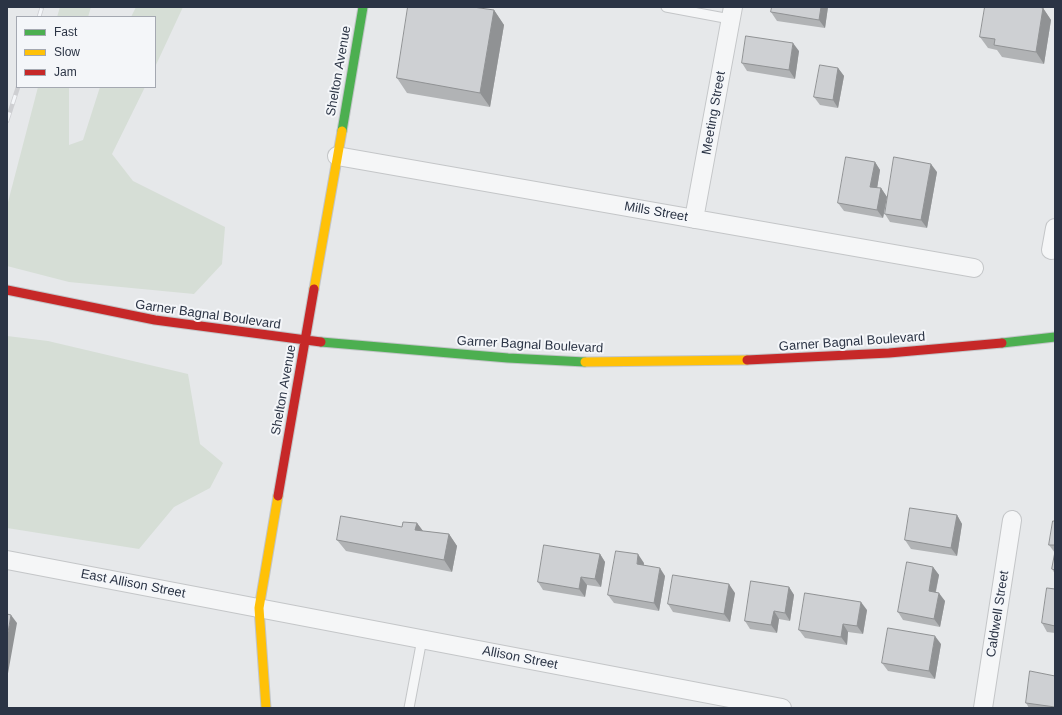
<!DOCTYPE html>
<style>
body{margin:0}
#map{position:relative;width:1062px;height:715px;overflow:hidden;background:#e6e8ea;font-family:Helvetica,sans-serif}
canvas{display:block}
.frame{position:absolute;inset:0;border:8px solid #2b3445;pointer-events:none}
.legend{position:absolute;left:16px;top:16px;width:140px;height:72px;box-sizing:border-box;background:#f4f6f9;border:1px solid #a4a8b1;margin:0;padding:5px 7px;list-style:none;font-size:12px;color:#2b3445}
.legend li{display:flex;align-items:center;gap:8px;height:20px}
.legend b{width:20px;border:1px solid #a4a8b1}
</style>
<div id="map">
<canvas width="1062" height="715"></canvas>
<div class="frame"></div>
<ul class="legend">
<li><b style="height:5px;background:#4caf50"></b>Fast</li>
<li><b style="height:5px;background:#ffc107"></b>Slow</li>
<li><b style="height:5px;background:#c62828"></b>Jam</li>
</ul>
</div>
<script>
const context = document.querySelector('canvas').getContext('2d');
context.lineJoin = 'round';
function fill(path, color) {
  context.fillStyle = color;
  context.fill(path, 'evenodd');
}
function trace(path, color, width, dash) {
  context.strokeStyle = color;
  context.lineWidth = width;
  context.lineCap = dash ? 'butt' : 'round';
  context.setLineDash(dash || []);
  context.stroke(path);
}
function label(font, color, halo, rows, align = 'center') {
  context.font = font + ' Helvetica,sans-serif';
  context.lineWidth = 4;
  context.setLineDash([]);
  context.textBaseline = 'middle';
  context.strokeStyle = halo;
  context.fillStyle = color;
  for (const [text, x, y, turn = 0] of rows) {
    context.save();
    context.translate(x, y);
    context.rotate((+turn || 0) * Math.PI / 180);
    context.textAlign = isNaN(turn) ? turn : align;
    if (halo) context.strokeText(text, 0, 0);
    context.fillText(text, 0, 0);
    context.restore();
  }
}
const green = new Path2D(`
 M60,7H91L88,17H57Z
 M136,7H183L155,67V17H131Z
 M38,87H69V145L83,140L100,87H145L112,154L133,181L225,227L222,264L194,294L69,282L7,266V206Z
 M7,336L48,341L188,374L200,444L223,463L210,488L174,507L139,549L7,528Z`);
const lane = new Path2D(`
 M666,7L730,19
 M409,708L422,639`);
const street = new Path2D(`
 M337,156L974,268
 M694,219L733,7
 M1051,250L1055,228
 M7,560L782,708
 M983,708L1012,520`);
const fast = new Path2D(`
 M342,131L363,7
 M321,342L508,358L585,362
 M1002,343L1055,337`);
const slow = new Path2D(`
 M314,289L342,131
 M585,362L747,360
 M266,708L259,608L278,496`);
const jam = new Path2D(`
 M7,290L155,320L321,342
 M747,360L889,353L1002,343
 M278,496L314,289`);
const rail = new Path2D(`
 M39,17L42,7
 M7,121L18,87`);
const wall = new Path2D(`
 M828,7L825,28L777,21L771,12Z
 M1043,8L1051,20L1044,64L1002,57L997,50L988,48L980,37Z
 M494,10L504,25L490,107L407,93L397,78Z
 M799,51L795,79L747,71L742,63Z
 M838,68L844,76L838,108L820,105L814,97Z
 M875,162L880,170L877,188H881L887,197L883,218L844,211L838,203Z
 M937,172L927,228L890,222L885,214Z
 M957,515L962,524L957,556L911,549L905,540Z
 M1055,521V574L1052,569L1055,553L1049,545Z
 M417,523L423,531L449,534L457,546L452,572L346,551L337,540L402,527Z
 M600,554L605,562L601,587L587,585L585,597L543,590L538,582Z
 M644,563V565L665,576L659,611L614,603L608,595Z
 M933,567L939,575L936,592L945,601L940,627L903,620L898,612Z
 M789,587L794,595L790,621L779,619L777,633L750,629L745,621Z
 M1055,589V633L1047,632L1042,623Z
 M735,593L730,622L673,612L668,604Z
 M867,610L863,634L848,632L847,645L805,638L799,630Z
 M941,644L935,679L888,671L882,663Z
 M1055,676V708H1029L1026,703Z`);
const shadedWall = new Path2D(`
 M821,7H828L825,28L819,20Z
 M1043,8L1051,20L1044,64L1036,52Z
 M494,10L504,25L490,107L480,93Z
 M793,43L799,51L795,79L789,70Z
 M838,68L844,76L838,108L833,100Z
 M875,162L880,170L876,195L870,187Z
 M931,164L937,172L927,228L921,220Z
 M881,188L887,197L883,218L877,210Z
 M957,515L962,524L957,556L951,548Z
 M417,523L426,535L415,530Z
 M449,534L457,546L452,572L444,560Z
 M600,554L605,562L601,587L595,579Z
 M638,554L644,563L642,572L637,564Z
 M933,567L939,575L934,599L929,591Z
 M660,568L665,576L659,611L654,603Z
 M581,577L587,585L585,597L579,589Z
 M729,584L735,593L730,622L724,614Z
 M789,587L794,595L790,621L785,613Z
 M939,593L945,601L940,627L934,619Z
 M861,602L867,610L863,634L857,626Z
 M774,611L779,619L777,633L771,625Z
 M11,615L17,623L7,679V638Z
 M843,624L848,632L847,645L841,637Z
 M935,636L941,644L935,679L929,671Z`);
const building = new Path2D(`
 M408,7H473L494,10L480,93L397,78Z
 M772,7H821L819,20L771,12Z
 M985,7H1038L1043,8L1036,52L994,45L995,39L980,37Z
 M746,36L793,43L789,70L742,63Z
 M820,65L838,68L833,100L814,97Z
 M846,157L875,162L870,187L881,188L877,210L838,203Z
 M894,157L931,164L921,220L885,214Z
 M910,508L957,515L951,548L905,540Z
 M341,516L402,527L403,522L417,523L415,530L449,534L444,560L337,540Z
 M1053,521H1055V545H1049Z
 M544,545L600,554L595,579L581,577L579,589L538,582Z
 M616,551L638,554L637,564L660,568L654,603L608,595Z
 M1055,552V570L1052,569Z
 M907,562L933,567L929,591L939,593L934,619L898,612Z
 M673,575L729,584L724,614L668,604Z
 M751,581L789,587L785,613L774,611L771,625L745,621Z
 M1047,588L1055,589V626L1042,623Z
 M805,593L861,602L857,626L843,624L841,637L799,630Z
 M7,614L11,615L7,638Z
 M888,628L935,636L929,671L882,663Z
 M1030,671L1055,676V707L1026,703Z`);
const streetNames = [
 ["Shelton Avenue",339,71,-80],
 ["Meeting Street",714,113,-80],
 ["Mills Street",656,212,10],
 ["Garner Bagnal Boulevard",208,315,8],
 ["Garner Bagnal Boulevard",852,342,-4],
 ["Garner Bagnal Boulevard",530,345,3],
 ["Shelton Avenue",284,390,-80],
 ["East Allison Street",133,584,11],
 ["Caldwell Street",998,614,-81],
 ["Allison Street",520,658,11]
];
fill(green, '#d6ded6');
trace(lane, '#c4c6c8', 11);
trace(street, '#c4c6c8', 20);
trace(fast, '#c2c5c8', 11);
trace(slow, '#c2c5c8', 11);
trace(jam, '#c2c5c8', 11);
trace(lane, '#f5f6f7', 9);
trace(street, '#f5f6f7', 18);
trace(fast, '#4caf50', 9);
trace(slow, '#ffc107', 9);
trace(jam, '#c62828', 9);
trace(rail, '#cecfd2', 4.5);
trace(rail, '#f4f6f9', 3, [9]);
fill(wall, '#b1b3b5');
fill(shadedWall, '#909294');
fill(building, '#ced0d3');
trace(building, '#909294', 1);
label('13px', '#2b3445', '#f4f6f9', streetNames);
</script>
